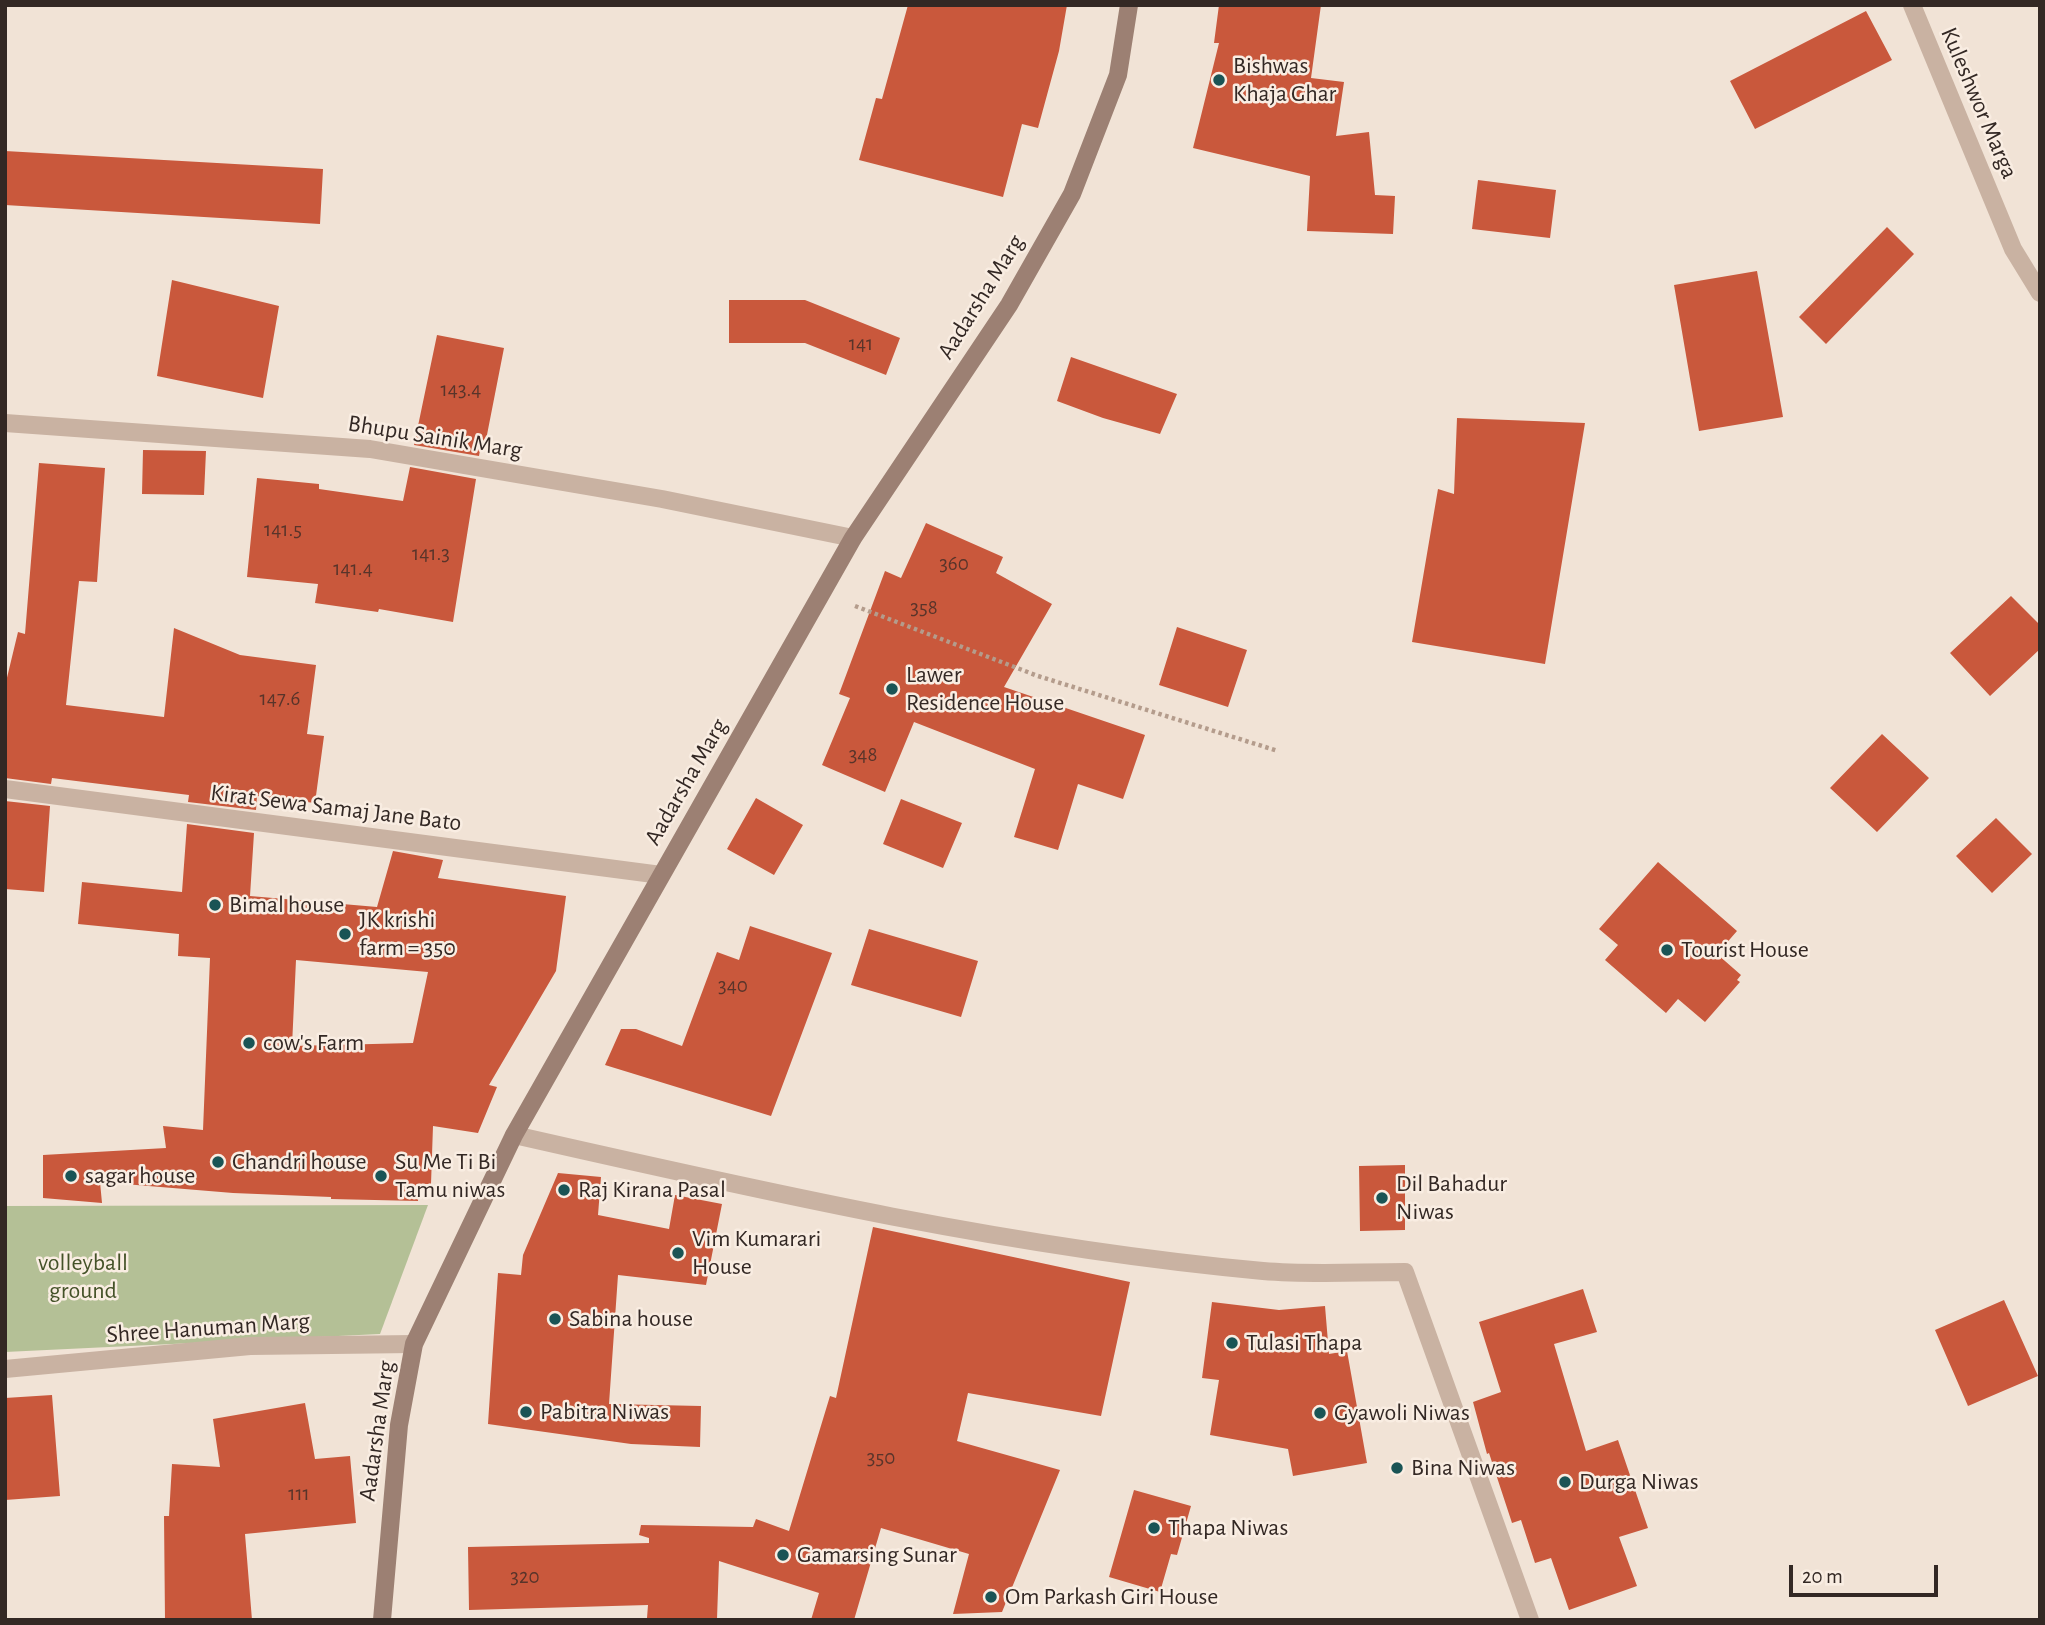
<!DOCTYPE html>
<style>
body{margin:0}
#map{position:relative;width:2045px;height:1625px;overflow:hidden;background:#f1e3d6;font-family:"Alegreya Sans",sans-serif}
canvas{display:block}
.frame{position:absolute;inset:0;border:7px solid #332824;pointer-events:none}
.scale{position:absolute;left:1789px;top:1565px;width:149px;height:32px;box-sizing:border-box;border:4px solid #332824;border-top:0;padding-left:9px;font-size:21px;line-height:24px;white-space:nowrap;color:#332824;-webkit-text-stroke:5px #f9ede2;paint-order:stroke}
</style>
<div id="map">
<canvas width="2045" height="1625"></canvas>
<div class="frame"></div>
<div class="scale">20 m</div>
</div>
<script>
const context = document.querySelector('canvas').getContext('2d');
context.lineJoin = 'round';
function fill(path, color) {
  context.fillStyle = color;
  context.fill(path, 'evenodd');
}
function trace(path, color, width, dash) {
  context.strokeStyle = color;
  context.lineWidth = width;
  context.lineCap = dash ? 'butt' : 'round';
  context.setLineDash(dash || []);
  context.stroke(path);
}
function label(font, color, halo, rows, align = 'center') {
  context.font = font + ' "Alegreya Sans",sans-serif';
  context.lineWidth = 5;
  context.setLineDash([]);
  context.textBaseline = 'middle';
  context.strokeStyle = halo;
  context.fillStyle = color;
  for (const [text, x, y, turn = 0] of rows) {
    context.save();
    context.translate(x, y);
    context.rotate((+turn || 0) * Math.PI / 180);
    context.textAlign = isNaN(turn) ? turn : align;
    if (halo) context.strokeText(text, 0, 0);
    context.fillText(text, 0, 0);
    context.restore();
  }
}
const green = new Path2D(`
 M428,1205L380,1334L5,1352V1206Z`);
const building = new Path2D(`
 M908,5H1067L1059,51L1038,128L1022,124L1003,197L859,160L876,98L882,99Z
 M1219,5H1321L1311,78L1344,82L1336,136L1369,132L1375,195L1395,196L1393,234L1307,231L1310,176L1193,148L1219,43H1214Z
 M1866,11L1892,60L1755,129L1730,81Z
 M5,151L323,169L320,224L5,205Z
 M1478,180L1556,190L1550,238L1472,229Z
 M1887,227L1914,254L1826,344L1799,317Z
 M1757,271L1783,417L1699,431L1674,285Z
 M172,280L279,306L263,398L157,376Z
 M729,300H805L900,338L886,375L805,343H729Z
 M437,335L504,348L485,445L481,444L479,456L414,445Z
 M1071,357L1177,394L1160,434L1103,418L1057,401Z
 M1457,418L1585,423L1545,664L1412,642L1438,489L1454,494Z
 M143,450L206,451L204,495L142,494Z
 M39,463L105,468L97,582L79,581L66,705L164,717L174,628L240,655L316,665L307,734L324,736L315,803L257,796L256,810L188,802L189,795L52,778L51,784L5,778V686L18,632L25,634Z
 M410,467L476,479L453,622L379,609L378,612L315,603L318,584L247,577L257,478L319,484V489L403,501Z
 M926,523L1003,557L996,573L1052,604L1004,687L1145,735L1123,799L1078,784L1058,850L1014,837L1035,769L914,722L885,792L822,765L850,698L839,694L885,571L901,578Z
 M2011,596L2040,625V649L1990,696L1950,653Z
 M1177,627L1247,650L1228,707L1159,685Z
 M1882,734L1929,778L1877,832L1830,788Z
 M756,798L803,825L774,875L727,849Z
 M901,799L962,823L943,868L883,844Z
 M5,801L50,806L44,892L5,889Z
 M1996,818L2032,854L1992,893L1956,856Z
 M187,824L254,833L250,896L377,907L393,851L443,860L438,878L566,896L556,971L489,1085L497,1087L478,1133L433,1126L431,1184H419L418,1201L331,1199V1197L233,1193L100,1182L102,1203L43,1198V1155L166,1148L163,1126L203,1130L210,958L178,956L179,934L78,924L82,882L182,892ZM296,960L428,972L413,1043L292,1046Z
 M1658,862L1737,931L1717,954L1741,975L1737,980L1740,982L1705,1022L1678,999L1666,1013L1605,960L1618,945L1599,929Z
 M750,926L832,953L771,1116L605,1065L621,1029H636L682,1046L717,952L739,960Z
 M869,929L978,961L961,1017L851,985Z
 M1405,1165V1230L1360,1231L1359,1166Z
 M558,1173L601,1177L598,1215L669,1229L675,1195L722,1204L706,1285L618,1275L609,1404L701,1406L700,1447L631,1444L488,1424L498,1273L521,1275L523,1255Z
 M873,1227L1130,1282L1101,1416L968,1393L957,1441L1060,1470L1002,1612L953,1614L969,1554L881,1528L854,1620H811L819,1593L719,1561L717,1619L647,1618L648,1605L469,1610L468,1547L649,1543V1538L639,1535L641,1525L753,1527L756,1519L789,1531L830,1396L836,1398Z
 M1583,1289L1597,1332L1554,1344L1586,1451L1618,1440L1648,1528L1619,1537L1637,1586L1569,1610L1551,1558L1535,1563L1521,1520L1512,1523L1489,1453L1487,1454L1473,1402L1501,1392L1479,1322Z
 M2004,1300L2038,1376L1968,1406L1935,1330Z
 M1212,1302L1279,1310L1325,1306L1329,1354L1347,1351L1367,1463L1293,1476L1288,1449L1210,1435L1219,1380L1202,1378Z
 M52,1395L60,1496L5,1500V1398Z
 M305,1403L315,1459L350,1456L356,1523L245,1534L252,1620H165L164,1516H169L172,1464L220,1467L213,1419Z
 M1134,1490L1191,1506L1177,1555L1171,1554L1160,1592L1109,1577Z`);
const path = new Path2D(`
 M855,606L1038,676L1278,751`);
const minor = new Path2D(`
 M1912,5L2013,249L2040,293
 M5,423L370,449L662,499L853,538
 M5,789L661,875
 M514,1135C761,1191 1010,1248 1263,1271C1310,1275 1358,1272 1405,1272L1530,1620
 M5,1369L250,1346L414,1344`);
const secondary = new Path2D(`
 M382,1620L399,1425L414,1344L514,1135L853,538L1009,305L1072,194L1118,75L1129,5`);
const markers = [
 [1219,80,7,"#1a5455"],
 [892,689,7,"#1a5455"],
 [215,905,7,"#1a5455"],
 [345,934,7,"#1a5455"],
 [1667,950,7,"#1a5455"],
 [249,1043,7,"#1a5455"],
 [218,1162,7,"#1a5455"],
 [71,1176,7,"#1a5455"],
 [381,1176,7,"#1a5455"],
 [564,1190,7,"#1a5455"],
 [1382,1198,7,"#1a5455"],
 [678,1253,7,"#1a5455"],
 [555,1319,7,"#1a5455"],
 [1232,1343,7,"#1a5455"],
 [526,1412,7,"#1a5455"],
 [1320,1413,7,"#1a5455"],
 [1397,1468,7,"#1a5455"],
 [1565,1482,7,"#1a5455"],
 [1154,1528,7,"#1a5455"],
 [783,1555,7,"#1a5455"],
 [991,1597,7,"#1a5455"]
];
const numberNames = [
 ["141",861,344],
 ["143.4",461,390],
 ["141.5",283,530],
 ["141.3",431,554],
 ["360",954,564],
 ["141.4",353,569],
 ["358",924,608],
 ["147.6",280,699],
 ["348",863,755],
 ["340",733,986],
 ["350",881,1458],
 ["111",299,1494],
 ["320",525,1577]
];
const poiNames = [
 ["Bishwas",1233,66],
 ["Khaja Ghar",1233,94],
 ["Lawer",906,675],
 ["Residence House",906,703],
 ["Bimal house",229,905],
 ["JK krishi",359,920],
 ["farm = 350",359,948],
 ["Tourist House",1681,950],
 ["cow's Farm",263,1043],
 ["Chandri house",232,1162],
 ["Su Me Ti Bi",395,1162],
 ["Tamu niwas",395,1190],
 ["sagar house",85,1176],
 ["Dil Bahadur",1396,1184],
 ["Niwas",1396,1212],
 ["Raj Kirana Pasal",578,1190],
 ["Vim Kumarari",692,1239],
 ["House",692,1267],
 ["Sabina house",569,1319],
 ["Tulasi Thapa",1246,1343],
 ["Pabitra Niwas",540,1412],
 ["Gyawoli Niwas",1334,1413],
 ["Bina Niwas",1411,1468],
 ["Durga Niwas",1579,1482],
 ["Thapa Niwas",1168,1528],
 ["Gamarsing Sunar",797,1555],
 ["Om Parkash Giri House",1005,1597]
];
const streetNames = [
 ["Kuleshwor Marga",1979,103,67],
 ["Aadarsha Marg",981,297,-58],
 ["Bhupu Sainik Marg",435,437,9],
 ["Aadarsha Marg",686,782,-60],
 ["Kirat Sewa Samaj Jane Bato",336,808,7],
 ["Shree Hanuman Marg",208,1328,-4],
 ["Aadarsha Marg",377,1431,-82]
];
const parkNames = [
 ["volleyball",83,1263],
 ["ground",83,1291]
];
fill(green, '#b4c096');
fill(building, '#c9583c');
trace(path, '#b49c8c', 4.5, [3.5, 3.5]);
trace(minor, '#c9b2a2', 18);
trace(secondary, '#9c8073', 18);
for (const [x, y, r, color] of markers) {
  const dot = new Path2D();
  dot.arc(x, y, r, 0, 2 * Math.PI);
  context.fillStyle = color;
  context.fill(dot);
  trace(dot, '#f9ede2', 2.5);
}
label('21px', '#58342a', null, numberNames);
label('24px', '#332824', '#f9ede2', poiNames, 'left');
label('24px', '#332824', '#f9ede2', streetNames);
label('24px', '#445228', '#f9ede2', parkNames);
</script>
